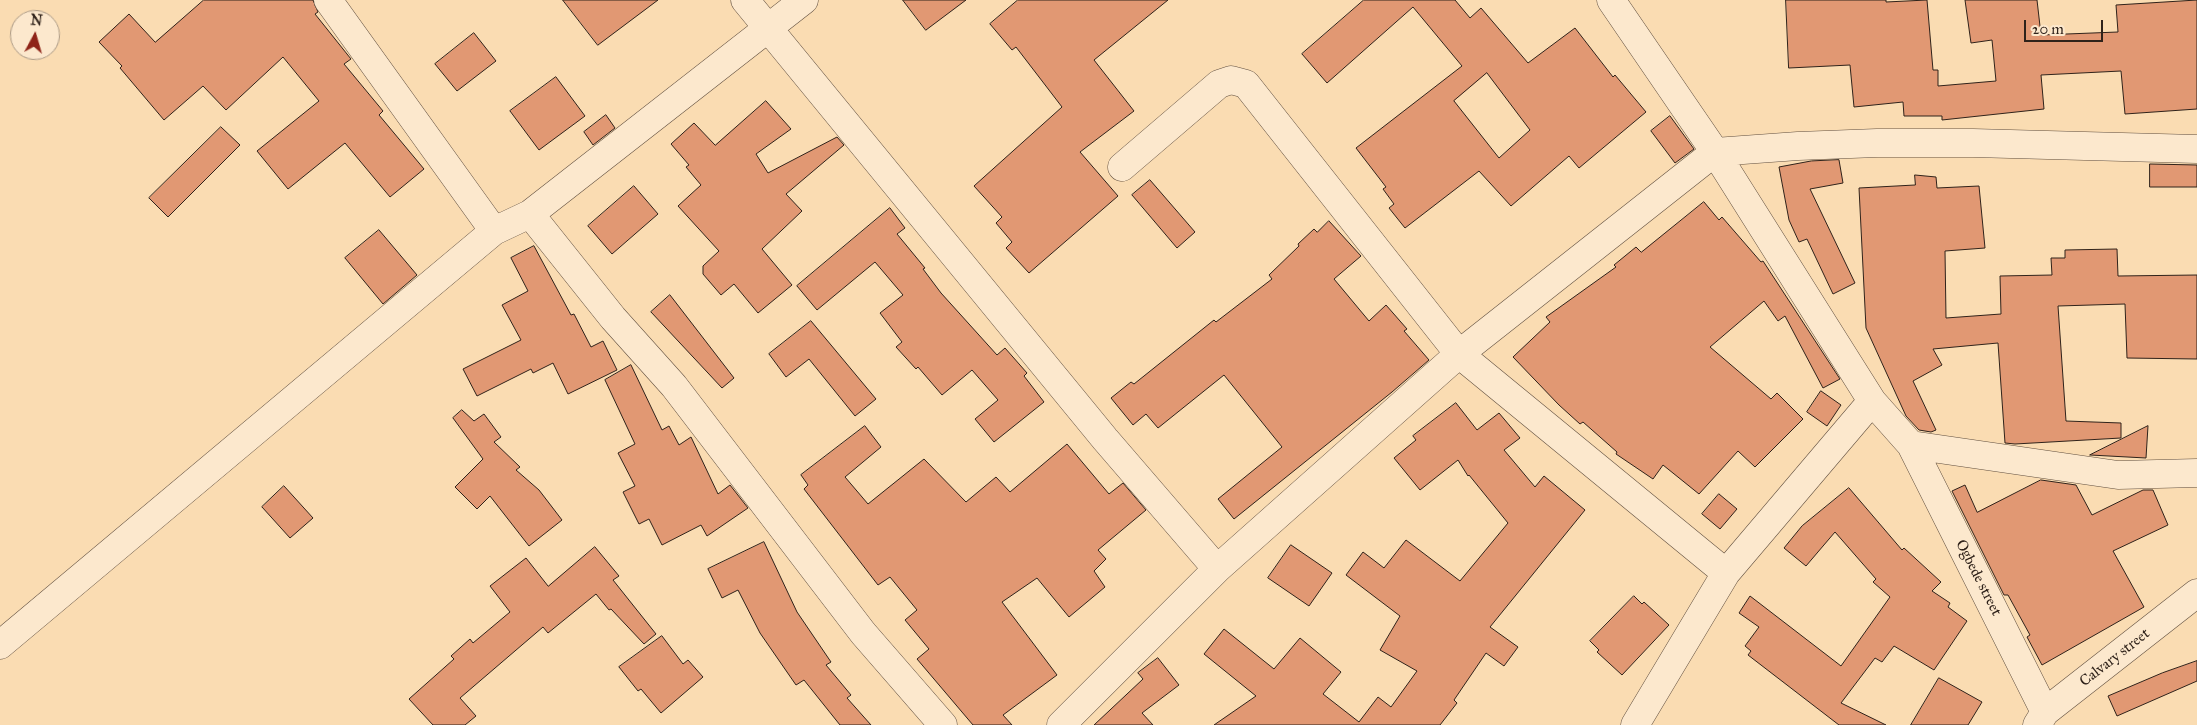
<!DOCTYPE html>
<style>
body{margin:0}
#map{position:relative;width:2197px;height:725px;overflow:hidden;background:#fadcb2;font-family:"IM FELL Great Primer",serif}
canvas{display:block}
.north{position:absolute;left:10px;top:10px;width:50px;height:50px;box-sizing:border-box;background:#fce8cd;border:1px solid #aa9985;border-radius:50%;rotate:6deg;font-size:14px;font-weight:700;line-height:20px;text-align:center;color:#2f221a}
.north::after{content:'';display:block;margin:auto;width:18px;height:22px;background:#8f2418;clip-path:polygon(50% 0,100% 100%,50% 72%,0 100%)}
.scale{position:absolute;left:2024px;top:20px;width:79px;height:22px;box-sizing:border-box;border:2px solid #2f221a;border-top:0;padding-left:6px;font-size:15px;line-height:18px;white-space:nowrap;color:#2f221a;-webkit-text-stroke:4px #fce8cd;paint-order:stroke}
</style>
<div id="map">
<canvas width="2197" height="725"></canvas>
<div class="north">N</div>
<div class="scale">20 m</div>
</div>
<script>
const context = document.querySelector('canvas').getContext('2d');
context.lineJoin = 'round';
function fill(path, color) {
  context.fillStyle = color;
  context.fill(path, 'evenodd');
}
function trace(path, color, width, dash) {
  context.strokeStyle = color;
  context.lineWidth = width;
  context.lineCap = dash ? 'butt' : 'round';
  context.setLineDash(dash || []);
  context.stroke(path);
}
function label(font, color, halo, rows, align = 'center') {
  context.font = font + ' "IM FELL Great Primer",serif';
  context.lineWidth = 5;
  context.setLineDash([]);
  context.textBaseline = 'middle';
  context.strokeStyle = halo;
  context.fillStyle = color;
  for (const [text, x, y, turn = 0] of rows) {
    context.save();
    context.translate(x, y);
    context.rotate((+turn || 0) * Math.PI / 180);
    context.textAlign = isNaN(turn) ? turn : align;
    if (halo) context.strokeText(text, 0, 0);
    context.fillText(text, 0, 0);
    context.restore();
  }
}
const building = new Path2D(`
 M204,0H313L318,12L315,14L351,59L344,64L383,111L379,115L424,169L390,197L345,143L288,189L257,151L319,101L283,57L226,110L203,86L164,120L120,68L122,66L99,42L129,14L155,42Z
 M563,0H658L598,45Z
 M903,0H966L926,30Z
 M1018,0H1168L1094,60L1134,111L1080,152L1118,196L1029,273L1006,248L1012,242L996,223L1002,217L974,186L1062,107L1016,47L1012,50L990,24Z
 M1364,0H1455L1470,18L1481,8L1528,63L1575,28L1613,77L1615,75L1646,112L1579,168L1569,156L1511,206L1479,171L1405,228L1389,208L1394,204L1383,189L1386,187L1356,148L1462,66L1413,7L1327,83L1302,54ZM1487,73L1530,130L1499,158L1454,101Z
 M1786,0H1886V2L1927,0L1933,70H1938V86L1996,81L1992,40L1971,43L1965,0H2037L2041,35L2118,32L2116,5L2197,0V109L2125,114L2121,71L2041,75L2044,109L1942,120V116H1904L1903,102L1854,107L1850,65L1789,68Z
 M474,33L496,61L457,91L435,64Z
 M556,77L585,116L539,150L510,111Z
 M766,101L791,129L756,154L768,173L837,137L844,145L786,194L802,211L762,249L792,285L758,313L734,284L721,295L703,274V266L719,251L678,206L701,185L686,167L689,165L671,144L694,123L715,145Z
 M606,115L615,128L593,145L584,132Z
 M1670,116L1694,149L1675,163L1651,131Z
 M221,127L240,145L168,217L149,198Z
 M1839,160L1843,183L1810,189L1855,283L1833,294L1807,239L1799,242L1789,220L1779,167L1811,161Z
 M2150,164L2197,165V187H2150Z
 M1915,175L1936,177L1937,188L1979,186L1985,248L1945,251L1946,318L2001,314L2000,276L2052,275L2051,258H2065V250L2117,249L2118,276L2197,275V359L2127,358L2125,304L2058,306L2066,421L2121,423V438L2015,444L2005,443L1998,343L1933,349L1942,365L1913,381L1936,430L1931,432L1919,430L1906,416L1866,328L1859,188L1915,185Z
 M1150,180L1195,232L1177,248L1132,195Z
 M634,186L658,214L612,254L588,226Z
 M1704,202L1719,220L1722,217L1761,262L1763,261L1840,379L1823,388L1785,316L1778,321L1764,301L1710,347L1771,399L1777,393L1803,419L1755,467L1738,451L1699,494L1663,465L1653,479L1616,454L1617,452L1583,422L1580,424L1559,405L1513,357L1550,322L1546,317L1616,267L1614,265L1636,247L1641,252Z
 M890,208L905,228L897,234L925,268L923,269L941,293L997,355L1005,348L1027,373L1024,376L1044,402L994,442L975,419L998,400L972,370L942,395L918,367L916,369L896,347L902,342L880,313L903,295L875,262L817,310L797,286Z
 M1329,221L1361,256L1334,279L1369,321L1386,305L1407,329L1404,331L1429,360L1392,392L1234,519L1218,499L1282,447L1224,375L1158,428L1146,414L1133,425L1111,398L1131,382L1134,384L1214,320L1216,322L1272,279L1269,275L1299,246L1298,244L1314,229L1317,232Z
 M379,230L417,275L383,304L345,258Z
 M534,246L571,315L574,314L591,347L603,341L617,370L568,394L553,363L533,373L531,369L477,396L463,369L521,340L502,305L528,291L511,258Z
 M670,295L734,378L722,388L651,312Z
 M811,321L876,399L855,416L809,359L786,377L769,354Z
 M631,365L662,430L669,426L679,445L691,437L718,494L730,485L748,508L707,536L701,525L662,545L649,519L639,524L623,492L635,486L618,453L635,444L605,380Z
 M1821,391L1841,405L1827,426L1807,412Z
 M1456,403L1477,430L1499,413L1520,438L1504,450L1535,487L1544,476L1585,510L1490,627L1518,647L1504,666L1486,653L1454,700L1457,703L1440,725H1214L1256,696L1204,654L1224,629L1274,669L1300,638L1341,672L1323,694L1359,722L1378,697L1391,707L1417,671L1380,650L1400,616L1346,575L1363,552L1384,568L1406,540L1460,581L1508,523L1469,475L1468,476L1458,460L1420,490L1394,458L1416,440L1413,436Z
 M462,410L474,421L484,414L501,437L494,442L520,467L516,470L539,490L562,520L529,546L490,496L477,509L455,487L483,459L453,418Z
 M865,426L881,447L845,477L868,504L924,459L966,502L996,477L1010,492L1067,444L1109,494L1123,483L1146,510L1098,550L1106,559L1094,571L1105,587L1069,617L1037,578L1002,602L1057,675L1003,715L1012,725H973L917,659L929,649L905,620L917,610L890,577L878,585L804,489L808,485L801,475Z
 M2148,426L2146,458L2090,455Z
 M2041,480L2076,485L2092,515L2143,490H2153L2168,525L2113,551L2144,607L2042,665L2027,637L2030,635L2008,595H2004L1952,491L1965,485L1977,512Z
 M284,486L313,518L290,538L262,507Z
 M1849,488L1902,550L1904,548L1941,582L1932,591L1950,603L1948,607L1967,621L1934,670L1894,646L1882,662L1875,658L1841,703L1886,725H1839L1748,655L1751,651L1745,646L1759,627L1739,613L1750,596L1841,666L1890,597L1873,582L1876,579L1835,532L1806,566L1784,548L1802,526Z
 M1719,494L1737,509L1720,529L1702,514Z
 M764,542L797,612L831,662L826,665L851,695L847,698L871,725H840L804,680L796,685L760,633L738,590L722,598L708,569Z
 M1291,545L1332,573L1309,606L1268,578Z
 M595,547L619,576L613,580L656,634L644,644L611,609L609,610L596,594L548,633L543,627L460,698L476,716L465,725H433L409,699L454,659L451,656L470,639L473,643L510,612L490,586L526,558L548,586Z
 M1634,596L1642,604L1644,602L1669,625L1622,675L1597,652L1599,650L1590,641Z
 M662,636L683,664L688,660L703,677L661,713L641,689L638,691L619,667Z
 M1158,658L1179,685L1142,713L1153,725H1094L1143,679L1138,673Z
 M2197,661V681L2117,716L2108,696L2162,673Z
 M1939,678L1982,702L1968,725H1911Z`);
const minor = new Path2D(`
 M328,0L494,231
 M745,0L1105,439L1217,569
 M1611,0L1715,152L1872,401L1911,445L2045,712
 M1122,167L1219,84L1231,80L1246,84L1459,354L1726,573
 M530,214L613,318L674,386L863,633L943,725
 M1911,445L2118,475L2197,473
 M0,645L494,231L530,214L804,0
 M1061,725L1217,569L1459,354L1715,152L1798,146L1877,143H1973L2197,149
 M1635,725L1726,573L1872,401
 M2037,725L2045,712L2197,593`);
const streetNames = [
 ["Ogbede street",1978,578,63],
 ["Calvary street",2115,658,-38]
];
fill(building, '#e19873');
trace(building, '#2f221a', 1);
trace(minor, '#625040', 29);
trace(minor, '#fce8cd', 28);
label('15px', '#2f221a', '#fce8cd', streetNames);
</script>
